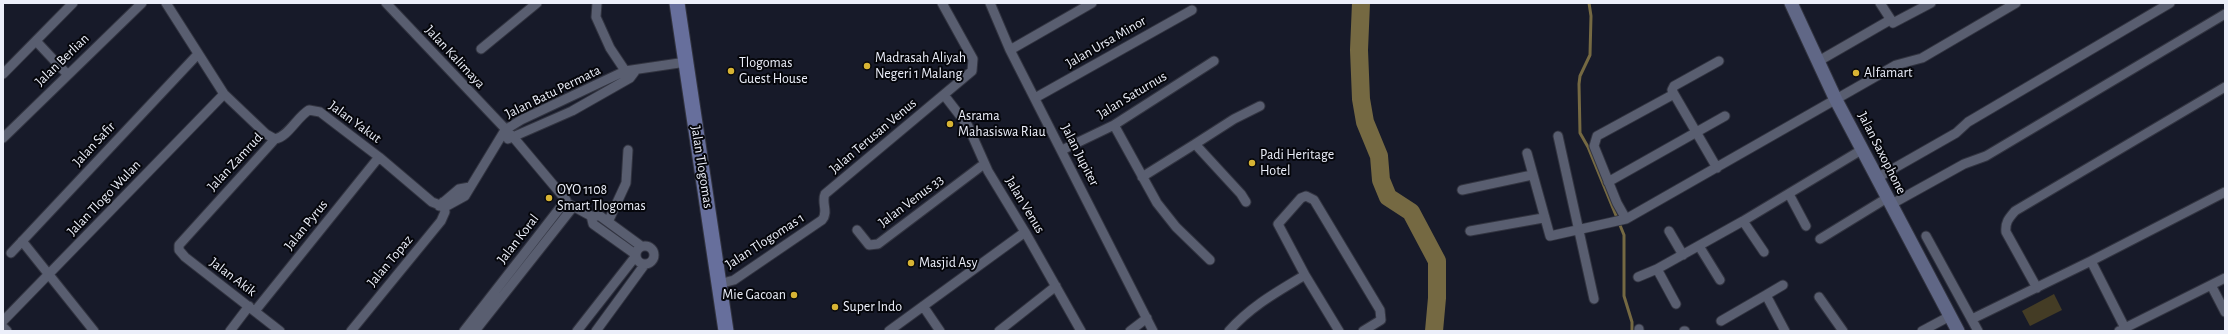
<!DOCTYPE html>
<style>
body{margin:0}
#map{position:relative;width:2228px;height:334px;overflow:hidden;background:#171a29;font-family:"Alegreya Sans",sans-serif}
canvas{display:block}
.frame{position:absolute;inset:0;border:4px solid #eceffa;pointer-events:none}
</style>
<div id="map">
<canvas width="2228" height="334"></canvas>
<div class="frame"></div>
</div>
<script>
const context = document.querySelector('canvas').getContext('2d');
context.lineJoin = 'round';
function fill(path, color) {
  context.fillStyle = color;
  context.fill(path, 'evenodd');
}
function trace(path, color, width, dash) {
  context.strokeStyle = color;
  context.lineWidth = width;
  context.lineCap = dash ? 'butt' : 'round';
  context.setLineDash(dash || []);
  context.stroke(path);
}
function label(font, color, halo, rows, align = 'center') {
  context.font = font + ' "Alegreya Sans",sans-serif';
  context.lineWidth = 4;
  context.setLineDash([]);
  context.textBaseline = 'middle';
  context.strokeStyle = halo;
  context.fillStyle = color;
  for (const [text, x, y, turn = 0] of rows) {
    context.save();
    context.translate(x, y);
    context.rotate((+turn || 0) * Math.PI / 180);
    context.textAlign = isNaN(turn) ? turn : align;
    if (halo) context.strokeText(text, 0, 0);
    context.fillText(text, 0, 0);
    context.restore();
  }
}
const green = new Path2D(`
 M2054,294L2062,310L2030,326L2022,311Z`);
const stream = new Path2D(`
 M1589,3L1591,16L1590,55L1580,76L1579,84L1580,133L1588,147L1624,235V296L1632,322V331`);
const river = new Path2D(`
 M1361,3L1359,50L1361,99L1365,122L1379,156L1381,180L1388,197L1411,212L1437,261V298L1434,331`);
const street = new Path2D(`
 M166,3L224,94L266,134L275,139
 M386,3L514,138L566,200L464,331
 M597,3L596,17L610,48L628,75
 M990,3L1010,50L1153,331
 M1880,3L1893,23L1931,3
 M36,41L67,74
 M481,49L537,3
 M1010,50L1092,3
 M1817,62L1890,20
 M3,74L73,3
 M1674,94L1717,168
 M944,95L968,126L988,171L1025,232L1081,331
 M1035,98L1192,10
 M1114,125L1157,203L1176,227L1210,260
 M1558,136L1594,299
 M3,138L142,3
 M508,139L572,111L630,78L636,70
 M1195,144L1234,119L1260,106
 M1062,150L1114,125L1214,61
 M1527,153L1550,236L1626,219L1896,65L1922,58L2016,3
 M1142,177L1195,144L1241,194L1246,202
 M1877,178L1956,133L1968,122L2170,3
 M1608,182L1725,116
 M1462,190L1532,175
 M1789,194L1806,226
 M569,204L591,216H600L641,246
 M1890,205L1964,164L1986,156L2225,14
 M439,206L459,189L470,187
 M591,216L593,224L635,254
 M1626,219L1617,203L1594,146L1597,136L1674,94L1672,90L1674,86L1719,61
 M1743,221L1764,252
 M608,222L626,183L628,150
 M857,230L869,245L878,244L984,164
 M1470,231L1543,218
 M1669,231L1683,255
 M1926,236L1978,331
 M1820,239L1887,198
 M22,241L94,331
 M636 255a9 9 0 1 1 18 0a9 9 0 1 1-18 0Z
 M1699,246L1720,280
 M11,253L198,54
 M2091,261L2125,328
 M1638,277L1657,269
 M719,284L734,280L822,220C829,212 821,203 825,194L972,71L973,59L942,3
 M2211,285L2225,312
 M2037,288L2006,232C2005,222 2009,218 2015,211L2225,87
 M1766,295L1783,285
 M1819,297L1843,331
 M1676,304L1657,269L1743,221L1863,149
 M923,306L940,331
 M255,311L379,157
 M1972,319L2091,261L2225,192
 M3,321L224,94
 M1721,321L1766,295L1785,331
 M3,327L7,331
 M1639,329V331
 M230,331L249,306
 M280,331L185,257L179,250V245L275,139C288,137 297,117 309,110L320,112L379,157L432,202L445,207L465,196L505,130L521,120L625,71L686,62
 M351,331L441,221L445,212L443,202
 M475,331L573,207
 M577,331L635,257
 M596,331L645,264
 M889,331L1025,232
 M999,331L1056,286
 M1130,331L1147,318
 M1229,331C1251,306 1277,292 1305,275
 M1339,331L1305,275L1278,224L1301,198L1306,196L1314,200L1380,310L1381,320L1363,331
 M1684,331H1685
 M1922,331L1950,316
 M2119,331L2225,278`);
const secondary = new Path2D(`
 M1791,3L1836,100L1958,331`);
const primary = new Path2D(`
 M677,3L726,331`);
const markers = [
 [867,66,4,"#d8b434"],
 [731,71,4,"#d8b434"],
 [1856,73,4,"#d8b434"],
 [950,124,4,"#d8b434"],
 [1252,163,4,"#d8b434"],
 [549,198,4,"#d8b434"],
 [911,263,4,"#d8b434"],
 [794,295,4,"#d8b434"],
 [835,307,4,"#d8b434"]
];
const streetNames = [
 ["Jalan Ursa Minor",1106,42,-30],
 ["Jalan Kalimaya",455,57,47],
 ["Jalan Berlian",62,60,-44],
 ["Jalan Batu Permata",553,92,-26],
 ["Jalan Saturnus",1132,95,-31],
 ["Jalan Yakut",355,122,36],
 ["Jalan Terusan Venus",873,136,-40],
 ["Jalan Safir",94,144,-47],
 ["Jalan Saxophone",1882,153,63],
 ["Jalan Jupiter",1080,155,63],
 ["Jalan Zamrud",235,162,-47],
 ["Jalan Tlogomas",702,167,81],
 ["Jalan Tlogo Wulan",104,198,-46],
 ["Jalan Venus 33",911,201,-37],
 ["Jalan Venus",1025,205,59],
 ["Jalan Pyrus",306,225,-51],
 ["Jalan Koral",518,239,-52],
 ["Jalan Tlogomas 1",765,241,-33],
 ["Jalan Topaz",390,261,-50],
 ["Jalan Akik",233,277,37]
];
const poiNames = [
 ["Madrasah Aliyah",875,58],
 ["Negeri 1 Malang",875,74],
 ["Tlogomas",739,63],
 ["Guest House",739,79],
 ["Alfamart",1864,73],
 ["Asrama",958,116],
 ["Mahasiswa Riau",958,132],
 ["Padi Heritage",1260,155],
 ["Hotel",1260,171],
 ["OYO 1108",557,190],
 ["Smart Tlogomas",557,206],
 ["Masjid Asy",919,263],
 ["Mie Gacoan",786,295,"right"],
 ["Super Indo",843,307]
];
fill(green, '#443c25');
trace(stream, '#756942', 3);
trace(river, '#756942', 18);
trace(street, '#323440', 11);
trace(secondary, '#323440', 15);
trace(primary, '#323440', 17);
trace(street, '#595e70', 9);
trace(secondary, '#606786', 13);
trace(primary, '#676f9c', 15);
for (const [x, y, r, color] of markers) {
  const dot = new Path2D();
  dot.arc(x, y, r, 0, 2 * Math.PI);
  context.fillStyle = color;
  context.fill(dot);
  trace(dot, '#05060b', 1.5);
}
label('14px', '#eceffa', '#05060b', streetNames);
label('14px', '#eceffa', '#05060b', poiNames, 'left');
</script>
